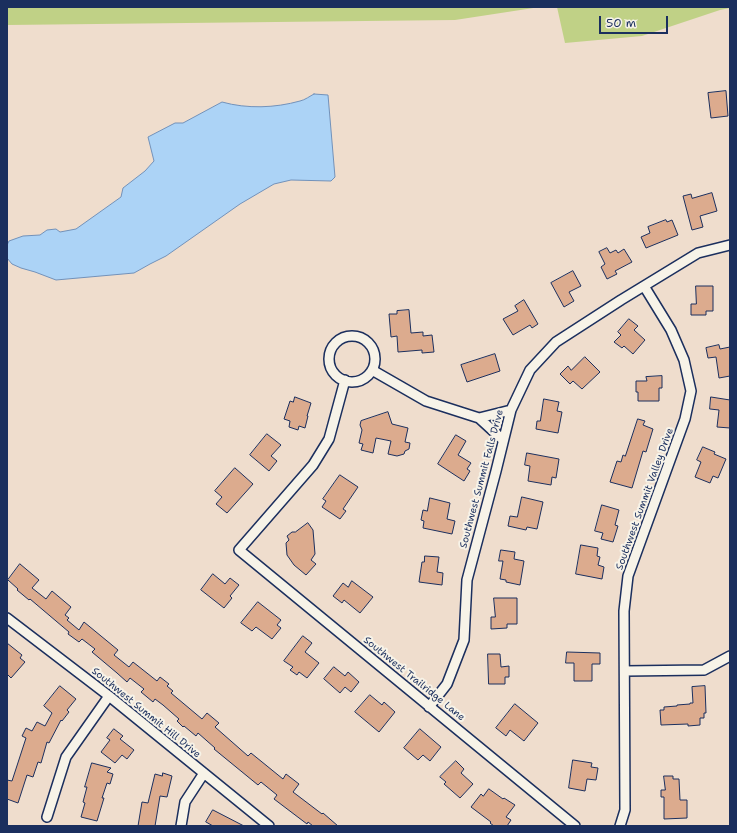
<!DOCTYPE html>
<style>
body{margin:0}
#map{position:relative;width:737px;height:833px;overflow:hidden;background:#efddcd;font-family:"Shantell Sans",sans-serif}
canvas{display:block}
.frame{position:absolute;inset:0;border:8px solid #1b2f5e;pointer-events:none}
.scale{position:absolute;left:599px;top:16px;width:69px;height:18px;box-sizing:border-box;border:2px solid #1b2f5e;border-top:0;padding-left:5px;font-size:12px;line-height:14px;white-space:nowrap;color:#1b2f5e;-webkit-text-stroke:3px #f7f3e8;paint-order:stroke}
</style>
<div id="map">
<canvas width="737" height="833"></canvas>
<div class="frame"></div>
<div class="scale">50 m</div>
</div>
<script>
const context = document.querySelector('canvas').getContext('2d');
context.lineJoin = 'round';
function fill(path, color) {
  context.fillStyle = color;
  context.fill(path, 'evenodd');
}
function trace(path, color, width, dash) {
  context.strokeStyle = color;
  context.lineWidth = width;
  context.lineCap = dash ? 'butt' : 'round';
  context.setLineDash(dash || []);
  context.stroke(path);
}
function label(font, color, halo, rows, align = 'center') {
  context.font = font + ' "Shantell Sans",sans-serif';
  context.lineWidth = 4;
  context.setLineDash([]);
  context.textBaseline = 'middle';
  context.strokeStyle = halo;
  context.fillStyle = color;
  for (const [text, x, y, turn = 0] of rows) {
    context.save();
    context.translate(x, y);
    context.rotate((+turn || 0) * Math.PI / 180);
    context.textAlign = isNaN(turn) ? turn : align;
    if (halo) context.strokeText(text, 0, 0);
    context.fillText(text, 0, 0);
    context.restore();
  }
}
const green = new Path2D(`
 M7,7H540L455,20L7,25Z
 M557,7H730V8L720,10L642,36L565,43Z`);
const water = new Path2D(`
 M314,94L328,95L335,177L331,181L291,180L274,184L240,204L166,256L150,264L134,273L56,280L35,272L21,268L12,264L7,258V245L9,241L23,236L40,235L47,230L56,229L60,232L76,229L121,197L123,188L145,171L154,161L148,137L175,123H183L222,102C247,109 275,108 300,101C305,100 310,96 314,94Z`);
const building = new Path2D(`
 M726,91L728,116L711,118L708,93Z
 M712,193L717,211L700,216L703,227L692,230L683,196L691,194L692,198Z
 M666,220L667,222L672,220L678,235L646,248L641,237L650,233L648,227Z
 M607,248L610,253L616,250L618,253L624,249L632,262L615,271L617,274L607,279L601,267L605,264L599,252Z
 M573,271L581,286L569,292L574,301L564,307L551,283Z
 M696,286H713V311H706V315H691V304H696Z
 M524,300L538,324L532,328L530,325L513,335L503,319L518,311L515,306Z
 M409,310L411,333L423,332V336L432,335L434,352L422,353V350L398,352L397,336L391,337L389,314H397V311Z
 M629,319L638,326L634,330L645,340L633,354L624,346L622,348L614,342L621,335L618,332Z
 M719,345L720,349L730,347V376L719,378L716,357L708,358L706,348Z
 M495,354L500,371L467,382L461,365Z
 M585,357L600,372L582,389L573,381L570,384L560,374L568,366L571,370Z
 M662,376V388H659V401H638V392H636V381H647L646,377Z
 M295,397L311,403L307,416H308L305,428L299,426L298,430L289,427L290,421L284,419L290,401L293,402Z
 M711,397L730,400V428L717,427L719,410L710,409Z
 M544,399L559,402L557,411L562,412L558,433L536,429L537,421H540Z
 M388,412L392,424L408,428L405,442L410,443L409,449L405,451L404,454L397,456L388,454L391,441L376,438L373,453L361,450L363,444L359,443L362,430L360,425L361,421Z
 M638,419L645,421L643,425L653,429L646,452L643,451L632,488L610,482L617,461L621,462L623,455L625,456Z
 M267,434L281,445L271,456L277,461L269,471L250,455Z
 M456,435L466,441L458,455L471,463L467,469L470,471L464,481L438,464Z
 M703,447L715,452L714,454L726,459L718,478L713,476L710,483L695,477L701,462L697,460Z
 M527,453L559,459L556,478L552,477L551,485L528,481L530,466L525,465Z
 M235,468L253,484L227,513L216,504L222,497L215,491Z
 M340,475L358,487L343,509L346,511L340,519L322,507L326,501L323,499Z
 M522,497L543,502L537,529L527,527L526,530L508,526L510,516L517,517Z
 M430,498L450,503L447,519L455,521L452,534L423,528L424,521L421,520L423,510L427,511Z
 M602,505L619,510L615,525L618,526L613,542L601,539L603,533L595,531Z
 M308,523L313,530L315,554L311,560L316,564L306,575L294,565L287,555L286,543L289,540L287,536L292,532H295Z
 M581,545L598,548L597,556L600,557L598,565L604,567L602,579L576,574Z
 M501,550L515,552L514,559L524,561L520,585L506,582V580L500,579L503,561H499Z
 M425,556L439,557L437,572L443,573L442,585L419,582L422,562H424Z
 M20,564L39,580L32,588L46,599L52,591L71,607L65,615L69,618L67,620L79,630L84,622L118,650L114,655L129,667L133,662L157,681L160,677L169,684L167,686L173,691L171,693L202,719L207,713L219,723L215,727L248,756L251,753L283,779L286,774L299,784L293,792L322,814L323,813L338,826H313L308,822L307,824L274,799L277,795L261,782L258,785L214,749L215,748L198,733L196,736L184,726L183,727L177,721L179,719L163,705L155,699L153,702L141,692L144,689L130,678L127,682L117,673L92,652L95,649L82,639L79,642L68,634L69,632L30,599L29,600L17,590L18,589L8,580Z
 M213,574L225,584L230,578L239,585L230,596L232,598L224,608L201,590Z
 M352,581L373,597L360,613L344,600L342,603L333,596L343,583L348,587Z
 M494,598H517V624H507V628L491,629V617H495Z
 M258,602L281,620L277,625L281,628L272,639L256,627L252,631L241,623Z
 M303,636L312,643L305,652L319,663L307,678L299,672L297,675L290,670L293,667L284,661Z
 M7,643L22,655L20,658L25,662L11,678L7,674Z
 M567,652L600,653V664H592V681H574V663H566Z
 M488,654H500L501,667L509,666V677H505V684H489Z
 M334,667L345,676L348,672L359,682L351,692L345,687L340,693L324,679Z
 M60,686L76,699L67,710L69,712L62,721L61,720L49,743L47,742L41,763L38,762L33,777L27,775L18,803L7,799V780L12,781L26,738L22,736L26,728L32,731L37,722L45,726L52,713L44,706Z
 M705,686L706,713H704V718H700V725L688,726V724L661,725L660,710H664V707L677,706V705L690,704V703H693L692,687Z
 M370,695L382,705L384,702L395,712L379,732L355,712Z
 M515,704L538,723L524,741L510,730L506,736L496,728Z
 M114,729L123,736L120,739L134,750L127,759L122,755L115,763L101,752L110,740L107,738Z
 M420,729L441,747L430,761L423,755L418,760L404,748Z
 M573,760L592,763L591,767L598,768L596,780L587,779L585,791L569,788Z
 M456,761L464,769L461,773L473,784L460,798L444,784L446,782L440,777Z
 M92,763L111,768L107,772L113,774L110,784L107,783L102,798H104L97,821L81,817L85,803L83,802L87,787H85Z
 M163,773L172,776L167,797L160,796L155,826H138L142,802L148,803L155,774L162,776Z
 M664,776H673V779H679L680,800H687V818L664,819V797H661V790H665Z
 M489,789L503,799L504,798L515,805L506,817L511,820L507,826H494L490,823L491,822L471,807L481,794L483,796Z
 M213,810L244,826H213L206,822Z`);
const minor = new Path2D(`
 M329 359a23 23 0 1 1 46 0a23 23 0 1 1-46 0Z
 M372,370L426,401L479,418L503,440
 M345,380L329,439L313,465L239,550L575,826
 M479,418L511,410
 M7,618L109,696L269,826
 M625,671L704,670L730,656
 M429,707L447,684L464,640L467,580L496,471L511,410L530,370L556,342L621,300L698,253L730,245
 M47,817L66,757L109,696
 M181,826L185,802L204,773
 M620,826L625,810L624,611L628,576L685,419L691,391L684,360L671,330L644,286`);
const streetNames = [
 ["Southwest Summit Falls Drive",482,479,-75],
 ["Southwest Summit Valley Drive",645,499,-70],
 ["Southwest Trailridge Lane",414,679,39],
 ["Southwest Summit Hill Drive",146,713,39]
];
fill(green, '#c0d186');
fill(water, '#acd3f6');
trace(water, '#7291b9', 1);
fill(building, '#dcab8e');
trace(building, '#1b2f5e', 1);
trace(minor, '#1b2f5e', 12);
trace(minor, '#f7f3e8', 9);
label('10px', '#1b2f5e', '#f7f3e8', streetNames);
</script>
